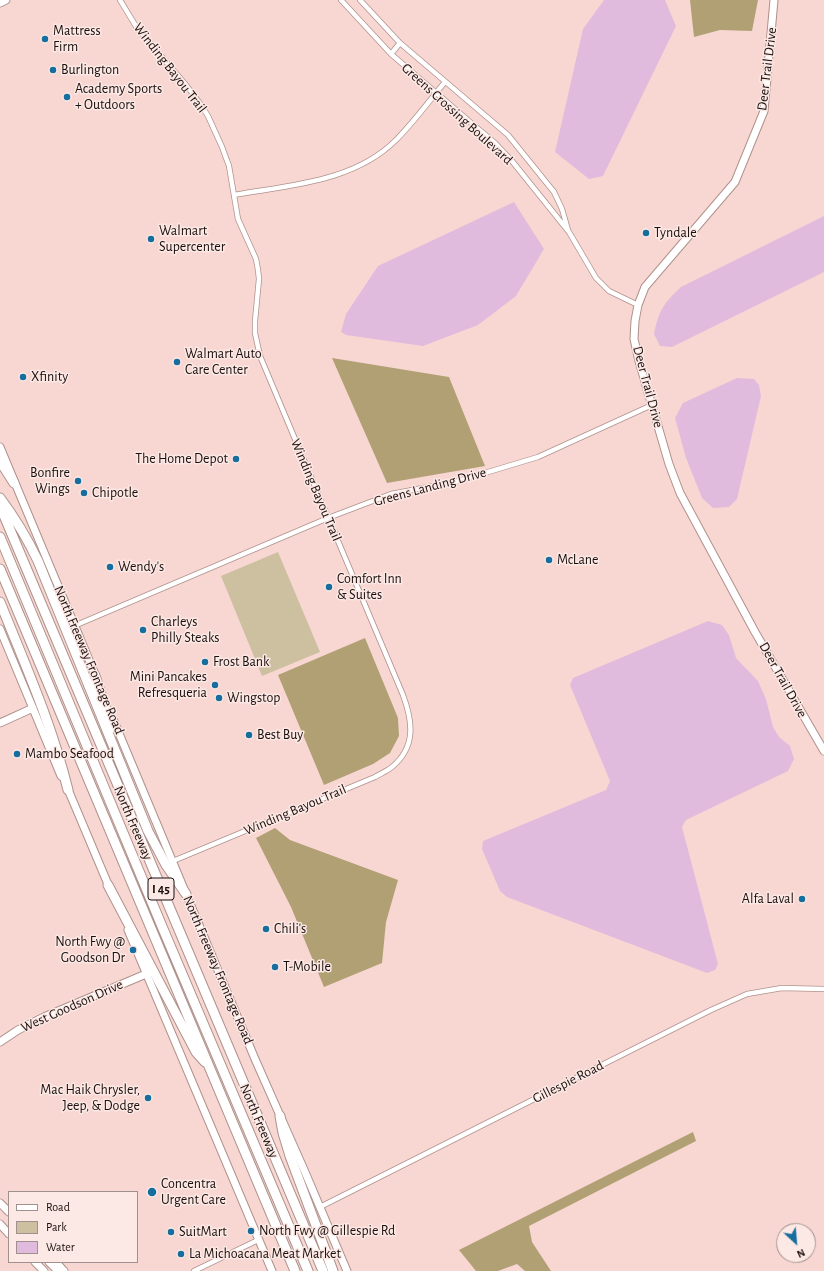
<!DOCTYPE html>
<style>
body{margin:0}
#map{position:relative;width:824px;height:1271px;overflow:hidden;background:#f8d7d2;font-family:"Alegreya Sans",sans-serif}
canvas{display:block}
.legend{position:absolute;left:8px;top:1191px;width:130px;height:72px;box-sizing:border-box;background:#fce8e4;border:1px solid #a1918e;margin:0;padding:5px 7px;list-style:none;font-size:12px;color:#190f0d}
.legend li{display:flex;align-items:center;gap:8px;height:20px}
.legend b{width:20px;border:1px solid #a1918e}
.north{position:absolute;left:776px;top:1223px;width:40px;height:40px;box-sizing:border-box;background:#fce8e4;border:1px solid #a1918e;border-radius:50%;rotate:154deg;font-size:11px;font-weight:700;line-height:16px;text-align:center;color:#190f0d}
.north::after{content:'';display:block;margin:auto;width:14px;height:18px;background:#156e9e;clip-path:polygon(50% 0,100% 100%,50% 72%,0 100%)}
</style>
<div id="map">
<canvas width="824" height="1271"></canvas>
<ul class="legend">
<li><b style="height:5px;background:#fff"></b>Road</li>
<li><b style="height:11px;background:#cdc0a0"></b>Park</li>
<li><b style="height:11px;background:#e1bbdd"></b>Water</li>
</ul>
<div class="north">N</div>
</div>
<script>
const context = document.querySelector('canvas').getContext('2d');
context.lineJoin = 'round';
function fill(path, color) {
  context.fillStyle = color;
  context.fill(path, 'evenodd');
}
function trace(path, color, width, dash) {
  context.strokeStyle = color;
  context.lineWidth = width;
  context.lineCap = dash ? 'butt' : 'round';
  context.setLineDash(dash || []);
  context.stroke(path);
}
function label(font, color, halo, rows, align = 'center') {
  context.font = font + ' "Alegreya Sans",sans-serif';
  context.lineWidth = 3;
  context.setLineDash([]);
  context.textBaseline = 'middle';
  context.strokeStyle = halo;
  context.fillStyle = color;
  for (const [text, x, y, turn = 0] of rows) {
    context.save();
    context.translate(x, y);
    context.rotate((+turn || 0) * Math.PI / 180);
    context.textAlign = isNaN(turn) ? turn : align;
    if (halo) context.strokeText(text, 0, 0);
    context.fillText(text, 0, 0);
    context.restore();
  }
}
const green = new Path2D(`
 M278,552L320,652L262,676L221,576Z`);
const forest = new Path2D(`
 M690,0H758L752,31L720,30L694,37Z
 M332,358L449,377L485,466L387,483Z
 M365,638L398,718L399,736L390,753L373,764L324,785L278,675Z
 M275,828L290,840L398,880L386,922L382,963L324,987L291,907L256,838Z
 M693,1132L696,1141C640,1169 585,1198 529,1226L532,1242L551,1271H525L517,1264L498,1271H476L459,1250Z`);
const water = new Path2D(`
 M604,0H665L676,26L603,176L589,179L555,152L583,29Z
 M514,202L544,249L516,296L478,325L423,346L346,335L341,332L346,314L378,266Z
 M824,216V272L672,347L660,346L654,334C659,310 663,304 681,287Z
 M737,378L754,379L759,385L761,396L737,499L729,507L713,508L702,498L686,458L675,418L683,403Z
 M708,621L722,625L729,635L736,658L758,681L766,699L773,727L779,737L790,746L794,759L788,771L686,820L682,827L718,964L715,970L707,973L507,897L500,891L482,849L483,841L606,790L610,781L570,685L573,678Z`);
const street = new Path2D(`
 M120,0L137,28L186,85L199,102L208,116L222,147L229,166L238,219L256,259L258,270L259,279L255,321V333L260,356L403,695C413,722 416,747 392,767C387,771 380,774 375,777L173,861
 M341,0L391,54L470,122L495,143L512,161L569,232L596,278L609,291L638,305
 M360,0L400,43L508,135L554,192L562,209L568,230
 M391,54L400,43
 M234,195C290,185 354,182 396,140C414,122 429,101 445,82
 M74,626L328,518L391,494L455,482L538,457L652,405
 M320,1207L711,1010L747,994L782,988L824,989
 M194,1271L258,1240`);
const secondary = new Path2D(`
 M774,0L764,111L735,182L645,287L638,305L635,321L634,339L639,361L669,464L680,493L755,632L824,751
 M0,3L6,0
 M0,447L97,679
 M0,629L61,776
 M113,719L255,1059L305,1172L347,1271
 M0,723L33,708
 M67,787L110,889
 M128,930L272,1271
 M0,1042L18,1030L44,1017L146,974
 M0,1203L9,1212
 M0,1224L9,1234
 M35,1262L44,1271
 M49,1262L57,1270L64,1271
 M56,1262L64,1271`);
const highway = new Path2D(`
 M0,461L14,483
 M0,498C15,518 27,538 38,561L148,831L166,865L186,894
 M0,506L323,1271
 M0,537L161,924L308,1271
 M0,569L295,1271
 M0,602C25,664 52,725 68,790
 M95,676L112,728
 M108,885L196,1052L205,1062
 M280,1116L283,1133L290,1156L333,1271`);
const markers = [
 [45,39,4,"#156e9e"],
 [53,70,4,"#156e9e"],
 [67,97,4,"#156e9e"],
 [646,233,4,"#156e9e"],
 [151,239,4,"#156e9e"],
 [177,362,4,"#156e9e"],
 [23,377,4,"#156e9e"],
 [236,459,4,"#156e9e"],
 [78,481,4,"#156e9e"],
 [84,493,4,"#156e9e"],
 [549,560,4,"#156e9e"],
 [110,567,4,"#156e9e"],
 [329,587,4,"#156e9e"],
 [143,630,4,"#156e9e"],
 [205,662,4,"#156e9e"],
 [215,685,4,"#156e9e"],
 [219,698,4,"#156e9e"],
 [249,735,4,"#156e9e"],
 [17,754,4,"#156e9e"],
 [802,899,4,"#156e9e"],
 [266,929,4,"#156e9e"],
 [133,950,4,"#156e9e"],
 [275,967,4,"#156e9e"],
 [148,1098,4,"#156e9e"],
 [152,1192,5,"#156e9e"],
 [251,1231,4,"#156e9e"],
 [171,1232,4,"#156e9e"],
 [181,1254,4,"#156e9e"]
];
const shields = [
 [161,889,26]
];
const shieldNames = [
 ["I 45",161,889]
];
const poiNames = [
 ["Mattress",53,31],
 ["Firm",53,47],
 ["Burlington",61,70],
 ["Academy Sports",75,89],
 ["+ Outdoors",75,105],
 ["Walmart",159,231],
 ["Supercenter",159,247],
 ["Tyndale",654,233],
 ["Walmart Auto",185,354],
 ["Care Center",185,370],
 ["Xfinity",31,377],
 ["The Home Depot",228,459,"right"],
 ["Bonfire",70,473,"right"],
 ["Wings",70,489,"right"],
 ["Chipotle",92,493],
 ["McLane",557,560],
 ["Wendy's",118,567],
 ["Comfort Inn",337,579],
 ["& Suites",337,595],
 ["Charleys",151,622],
 ["Philly Steaks",151,638],
 ["Frost Bank",213,662],
 ["Mini Pancakes",207,677,"right"],
 ["Refresqueria",207,693,"right"],
 ["Wingstop",227,698],
 ["Best Buy",257,735],
 ["Mambo Seafood",25,754],
 ["Alfa Laval",794,899,"right"],
 ["Chili's",274,929],
 ["North Fwy @",125,942,"right"],
 ["Goodson Dr",125,958,"right"],
 ["T-Mobile",283,967],
 ["Mac Haik Chrysler,",140,1090,"right"],
 ["Jeep, & Dodge",140,1106,"right"],
 ["Concentra",161,1184],
 ["Urgent Care",161,1200],
 ["North Fwy @ Gillespie Rd",259,1231],
 ["SuitMart",179,1232],
 ["La Michoacana Meat Market",189,1254]
];
const streetNames = [
 ["Winding Bayou Trail",170,68,52],
 ["Deer Trail Drive",767,69,-83],
 ["Greens Crossing Boulevard",457,114,42],
 ["Deer Trail Drive",648,387,75],
 ["Greens Landing Drive",430,487,-15],
 ["Winding Bayou Trail",316,490,67],
 ["North Freeway Frontage Road",89,660,67],
 ["Deer Trail Drive",783,680,61],
 ["Winding Bayou Trail",295,810,-23],
 ["North Freeway",133,823,67],
 ["North Freeway Frontage Road",218,970,67],
 ["West Goodson Drive",72,1006,-24],
 ["Gillespie Road",568,1082,-27],
 ["North Freeway",259,1121,67]
];
fill(green, '#cdc0a0');
fill(forest, '#b1a074');
fill(water, '#e1bbdd');
trace(street, '#af918c', 6);
trace(secondary, '#af918c', 9);
trace(highway, '#af918c', 11);
trace(street, '#fff', 4.5);
trace(secondary, '#fff', 7);
trace(highway, '#fff', 9);
for (const [x, y, r, color] of markers) {
  const dot = new Path2D();
  dot.arc(x, y, r, 0, 2 * Math.PI);
  context.fillStyle = color;
  context.fill(dot);
  trace(dot, '#fce8e4', 1.5);
}
for (const [x, y, w] of shields) {
  const box = new Path2D();
  box.roundRect(x - w / 2, y - 11, w, 22, 3);
  context.fillStyle = '#fce8e4';
  context.fill(box);
  trace(box, '#190f0d', 1);
}
label('bold 13px', '#190f0d', null, shieldNames);
label('14px', '#190f0d', '#fce8e4', poiNames, 'left');
label('14px', '#190f0d', '#fce8e4', streetNames);
</script>
